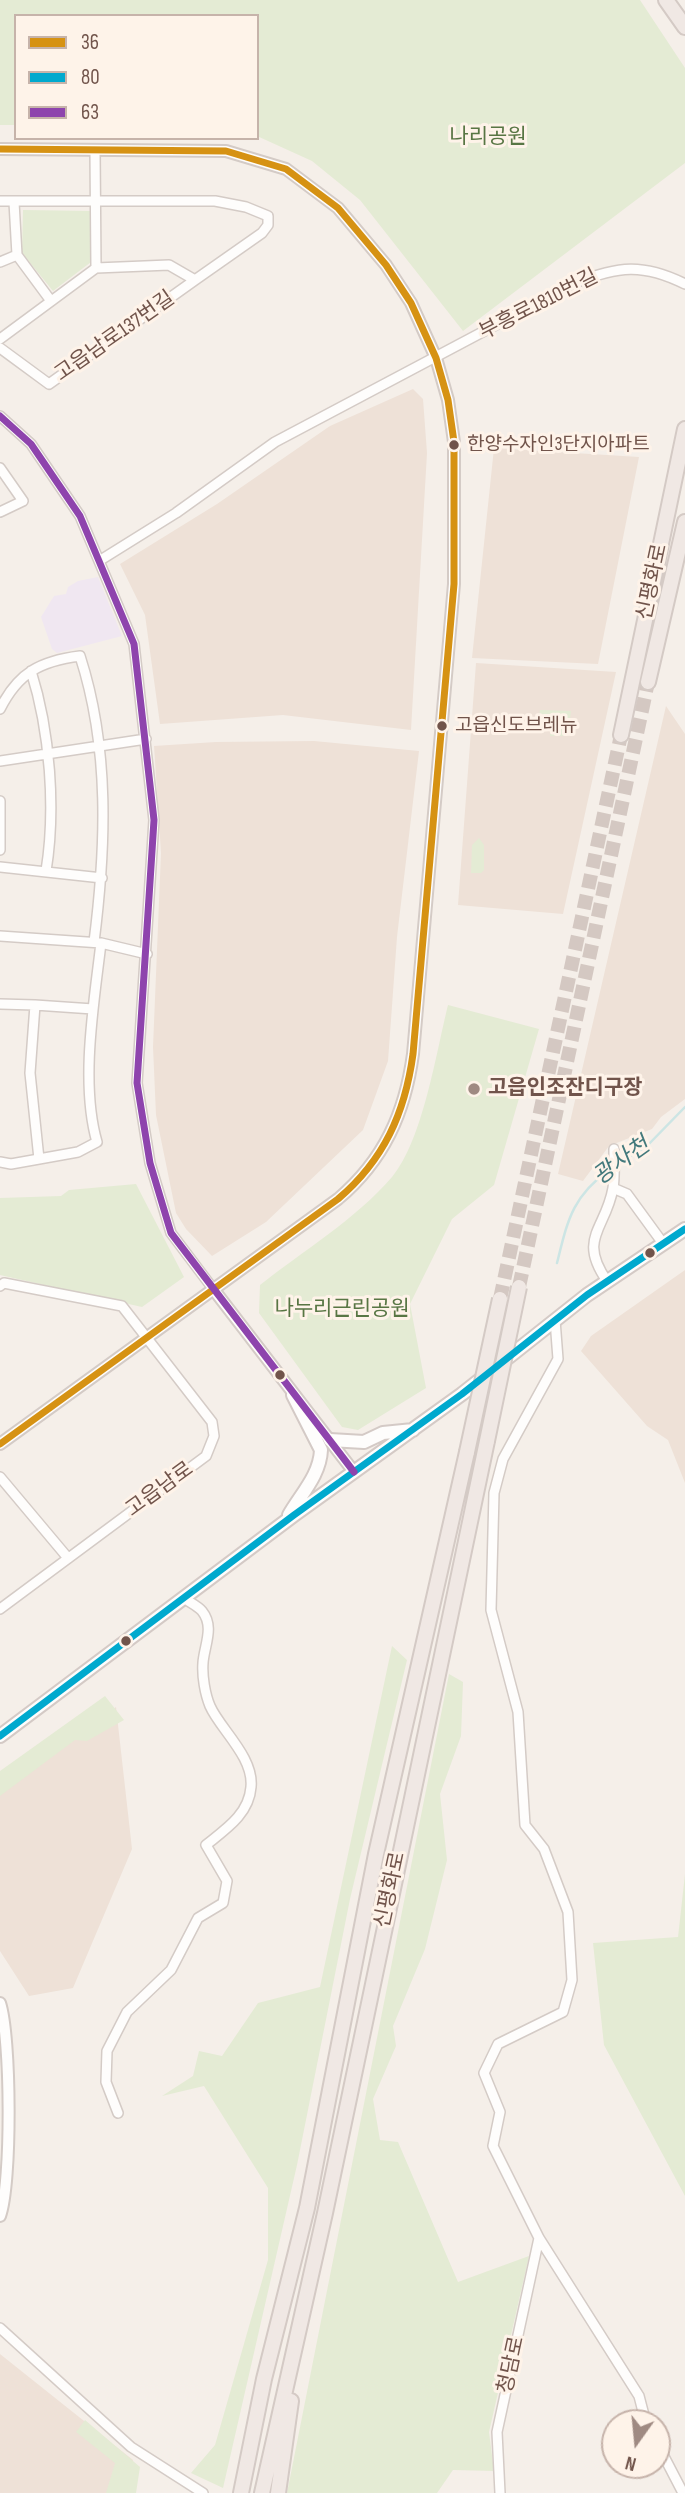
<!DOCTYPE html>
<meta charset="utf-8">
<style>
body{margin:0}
#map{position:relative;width:685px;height:2493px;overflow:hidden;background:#f5efe9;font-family:"Sofia Sans Condensed",sans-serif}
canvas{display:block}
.legend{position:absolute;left:14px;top:14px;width:245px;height:126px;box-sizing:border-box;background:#fef3e9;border:2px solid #c6b3aa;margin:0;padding:9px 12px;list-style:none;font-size:21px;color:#71544b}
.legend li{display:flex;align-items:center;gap:14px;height:35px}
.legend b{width:35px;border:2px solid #c6b3aa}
.north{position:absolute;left:601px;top:2409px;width:70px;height:70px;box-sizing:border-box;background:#fef3e9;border:2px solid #c6b3aa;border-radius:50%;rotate:195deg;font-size:19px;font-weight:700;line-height:28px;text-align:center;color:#71544b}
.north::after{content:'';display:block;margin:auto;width:24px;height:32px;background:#9f8a82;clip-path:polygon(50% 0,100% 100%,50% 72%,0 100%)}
</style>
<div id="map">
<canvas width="685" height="2493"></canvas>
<ul class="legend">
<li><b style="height:9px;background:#d69213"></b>36</li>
<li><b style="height:9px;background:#00a9ce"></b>80</li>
<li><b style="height:9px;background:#8e44ad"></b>63</li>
</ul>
<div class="north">N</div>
</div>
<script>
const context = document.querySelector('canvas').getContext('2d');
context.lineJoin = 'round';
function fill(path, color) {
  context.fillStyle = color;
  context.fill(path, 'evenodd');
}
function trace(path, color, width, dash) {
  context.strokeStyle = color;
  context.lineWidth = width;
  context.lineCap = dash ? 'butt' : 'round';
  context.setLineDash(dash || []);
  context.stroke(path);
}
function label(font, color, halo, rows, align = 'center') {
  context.font = font + ' "Sofia Sans Condensed","Noto Sans KR",sans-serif';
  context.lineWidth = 6;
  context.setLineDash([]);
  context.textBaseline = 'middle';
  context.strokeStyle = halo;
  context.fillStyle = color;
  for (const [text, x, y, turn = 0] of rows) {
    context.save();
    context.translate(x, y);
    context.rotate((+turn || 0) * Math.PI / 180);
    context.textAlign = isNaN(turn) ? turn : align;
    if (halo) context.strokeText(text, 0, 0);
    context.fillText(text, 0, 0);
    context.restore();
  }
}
const residential = new Path2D(`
 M413,389L423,399L427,453L411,730L283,715L160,724L145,615L120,564L217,504L330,426Z
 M494,448L639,457L598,664L472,658Z
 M476,663L616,672L563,914L458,905Z
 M666,706L685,734V1099L661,1117L652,1129L609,1146L583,1181L558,1174Z
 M314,741L419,751L397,937L388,1061L363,1130L266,1222L212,1256L186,1229L176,1213L156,1115L153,1047L161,853L154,746L216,742Z
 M685,1270V1483L668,1440L647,1426L581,1351L591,1336Z
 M116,1707L132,1849L73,1988L29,1996L0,1951V1789Z
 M0,2354L133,2460L127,2493H0Z`);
const education = new Path2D(`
 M98,577L122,636L57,653L52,649L41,617L54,596L66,594L68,587L78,581Z`);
const green = new Path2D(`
 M0,0H640L685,68V163L463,331L360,200L312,161L257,136V16H16V125H0Z
 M23,210L92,211L91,262L53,291L22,253Z
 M540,710L571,711L568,736H550L551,726L537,725Z
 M479,838L484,845V870L481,873H471L472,845Z
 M448,1005L539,1029L494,1185L452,1219L410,1304L426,1388L358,1430L342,1427L259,1313L260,1285C303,1251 356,1219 392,1177C423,1140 436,1053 448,1005Z
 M136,1184L184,1277L142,1307L0,1275V1198L61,1196L69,1190Z
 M392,1646L407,1660L350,1899L297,2165L223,2488L191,2473L215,2445L268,2260V2188L204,2086L162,2096L193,2076L199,2051L222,2056L258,2003L320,1987Z
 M449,1674L463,1682L461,1736L440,1794L447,1860L425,1949L393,2026L396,2046L373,2099L380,2140L398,2142L458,2282L529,2256L489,2432L494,2471L453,2470L437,2493H287Z
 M105,1696L124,1720L87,1741L75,1740L0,1796V1771Z
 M685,1874V2196L604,2045L593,1943L678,1937Z
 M85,2420L140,2467L136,2493H106L115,2463L76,2432Z`);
const stream = new Path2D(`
 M618,1163L645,1148L685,1107
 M557,1263C568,1219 572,1197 610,1169`);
const trunkTunnel = new Path2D(`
 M519,1287L648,682
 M500,1299L621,735`);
const minor = new Path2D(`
 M95,151L96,268
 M0,201H215L246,207L268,216V225L262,233L195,280
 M14,202L17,255L51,301
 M0,262L17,255
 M0,339L96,268L169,265L195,280L49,384L0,348
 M0,416L31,444L80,516L134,644L154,820L137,1083L150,1163L171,1233L214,1290
 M0,468L23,501L0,512
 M99,561L176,513L275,442L575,283C618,266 643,263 685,284
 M31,671C50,731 56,809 46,871
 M0,709C18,673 40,661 80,656C110,749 106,847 94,942
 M0,761L146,739
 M0,801V850
 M0,867L102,878
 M0,936L101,943L147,954
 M0,1004L35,1005
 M93,1009L35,1005L30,1073L39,1159L78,1152L97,1142C80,1083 94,1003 101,943
 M0,1162L11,1164L39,1159
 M613,1188L627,1194L662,1242
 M607,1281C577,1238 606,1229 613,1188C615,1176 614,1162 614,1149
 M0,1286L4,1283L122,1306L212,1422L214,1436L206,1456L0,1609
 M555,1320L558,1359L503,1459L494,1493L491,1610L518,1712L525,1825L544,1849L568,1912L572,1980L563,2012L498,2044L484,2073L500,2112L493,2146L539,2238L639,2396L646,2423
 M0,1477L68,1558
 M118,2113L106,2082L107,2051L127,2012L171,1970L198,1918L223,1903L227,1881L206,1845C226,1829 249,1814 251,1787C254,1757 220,1729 210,1706C205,1694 202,1676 203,1663C204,1646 215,1627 202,1611C198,1606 189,1602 184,1598
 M0,2328L131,2447L203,2493
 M657,2443L683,2493
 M500,2493L497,2432L539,2238`);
const tertiary = new Path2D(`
 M0,149L226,151L286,169L338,208L386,265L411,303L436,358L448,400L454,442V584L413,1054C405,1113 384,1160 338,1199L0,1444
 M214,1290L354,1472
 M0,2003C11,2036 12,2183 0,2216`);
const secondary = new Path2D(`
 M330,1440L364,1442L383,1433L413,1430
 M289,1515C301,1494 320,1475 321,1450L293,1395
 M0,1736L294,1515L462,1394L587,1295L685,1229`);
const trunk = new Path2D(`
 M666,0L685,27
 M648,682L685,522
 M621,735L685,429
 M241,2493L264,2379L307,2208L376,1854L467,1452
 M262,2493L325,2213L487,1441
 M278,2493L291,2401`);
const trunkBridge = new Path2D(`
 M487,1441L519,1287
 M467,1452L500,1299`);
const bus1 = new Path2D(`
 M0,149L226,151L286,169L338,208L386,265L411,303L436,358L448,400L454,442V584L413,1054C405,1113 384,1160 338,1199L0,1444`);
const bus2 = new Path2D(`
 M0,1736L294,1515L462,1394L587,1295L685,1229`);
const bus3 = new Path2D(`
 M0,416L31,444L80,516L134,644L154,820L137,1083L150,1163L171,1233L354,1472`);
const markers = [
 [454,445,6,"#71544b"],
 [442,726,6,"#71544b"],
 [474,1089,7,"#9f8a82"],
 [650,1253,6,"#71544b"],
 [280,1375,6,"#71544b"],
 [126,1641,6,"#71544b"]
];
const busNames = [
 ["한양수자인3단지아파트",467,445],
 ["고읍신도브레뉴",455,726]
];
const parkNames = [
 ["나리공원",488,138],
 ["나누리근린공원",342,1310]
];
const streetNames = [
 ["부흥로1810번길",539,305,-27],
 ["고읍남로137번길",115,337,-35],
 ["신평화로",653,582,-78],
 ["고읍남로",160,1490,-36],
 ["신평화로",391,1890,-78],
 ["청담로",512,2365,-78]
];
const poiNames = [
 ["고읍인조잔디구장",488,1089]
];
const waterNames = [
 ["광사천",622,1162,-36]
];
fill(residential, '#eee1d7');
fill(education, '#f0e7f1');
fill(green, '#e4ebd4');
trace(stream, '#cce5e4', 2.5);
trace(trunkTunnel, '#d4c8c2', 14, [14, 7]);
trace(minor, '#d4cbc6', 12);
trace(tertiary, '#d4cbc6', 14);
trace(secondary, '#d4cac6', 16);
trace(trunk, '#d4cac5', 18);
trace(minor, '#fefdfc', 9);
trace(tertiary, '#fefdfc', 10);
trace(secondary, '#fefdfc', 12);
trace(trunk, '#f0e8e4', 14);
trace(trunkBridge, '#d4cac5', 18, []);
trace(trunkBridge, '#f0e8e4', 14);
trace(bus1, '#d69213', 7);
trace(bus2, '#00a9ce', 7);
trace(bus3, '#8e44ad', 7);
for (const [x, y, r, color] of markers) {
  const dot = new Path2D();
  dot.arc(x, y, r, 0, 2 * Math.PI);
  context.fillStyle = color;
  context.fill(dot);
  trace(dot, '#fef3e9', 2.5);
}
label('19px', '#71544b', '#fef3e9', busNames, 'left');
label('21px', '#587644', '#fef3e9', parkNames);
label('21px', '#71544b', '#fef3e9', streetNames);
label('bold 21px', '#71544b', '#fef3e9', poiNames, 'left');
label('italic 23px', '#43797c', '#fef3e9', waterNames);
</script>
